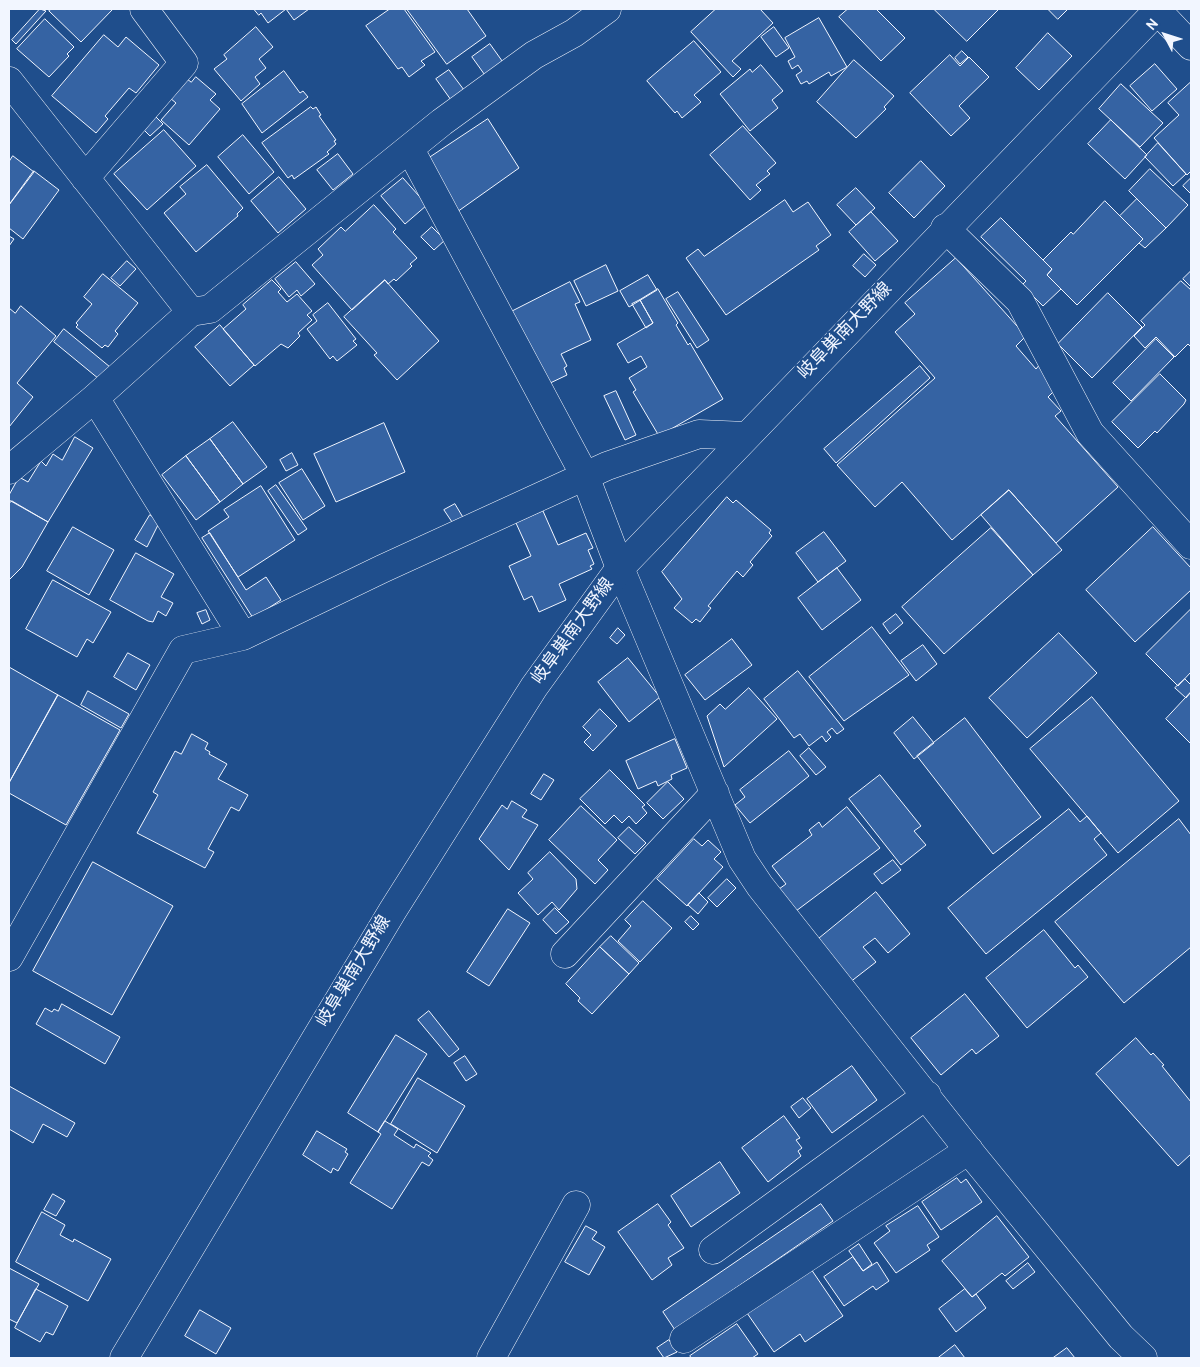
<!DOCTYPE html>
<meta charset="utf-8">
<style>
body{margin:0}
#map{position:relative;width:1200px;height:1367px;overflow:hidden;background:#1f4e8c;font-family:Overpass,sans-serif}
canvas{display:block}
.frame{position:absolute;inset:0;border:10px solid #f2f6ff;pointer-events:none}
.north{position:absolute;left:1140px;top:10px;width:50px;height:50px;-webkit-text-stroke:4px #1f4e8c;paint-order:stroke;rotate:310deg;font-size:14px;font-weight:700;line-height:20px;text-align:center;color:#f2f6ff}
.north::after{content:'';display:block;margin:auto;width:18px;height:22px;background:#f2f6ff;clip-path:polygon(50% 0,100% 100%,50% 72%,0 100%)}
</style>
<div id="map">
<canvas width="1200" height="1367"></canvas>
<div class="frame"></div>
<div class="north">N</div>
</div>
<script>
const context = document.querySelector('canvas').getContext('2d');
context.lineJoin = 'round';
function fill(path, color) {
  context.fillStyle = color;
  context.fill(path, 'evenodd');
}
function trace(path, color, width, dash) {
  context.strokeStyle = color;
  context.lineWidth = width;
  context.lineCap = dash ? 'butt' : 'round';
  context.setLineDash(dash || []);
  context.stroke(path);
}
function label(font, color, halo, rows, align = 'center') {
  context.font = font + ' Overpass,"Noto Sans JP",sans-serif';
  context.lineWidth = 4;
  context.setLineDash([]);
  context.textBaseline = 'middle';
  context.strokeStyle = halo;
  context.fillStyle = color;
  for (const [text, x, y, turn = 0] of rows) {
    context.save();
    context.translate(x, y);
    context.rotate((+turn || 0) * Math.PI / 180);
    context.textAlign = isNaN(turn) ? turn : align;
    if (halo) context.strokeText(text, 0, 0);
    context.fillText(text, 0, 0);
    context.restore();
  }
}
const building = new Path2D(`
 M40,9L46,11L16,44L12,40Z
 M52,9H113L81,42L49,11Z
 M254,9H309L294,20L286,9L268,23L261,13L259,15Z
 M390,9H404L435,52L421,61L425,65L409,77L402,67L398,69L366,26Z
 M407,9H467L486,36L447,64Z
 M716,9H760L773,23L732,61L741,69L733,77L691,32Z
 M848,9H876L905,38L881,61L839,17Z
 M934,9H999L967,41Z
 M1048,9H1068L1058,19Z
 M819,18L847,67L831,76L829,72L809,84L807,81L801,84L796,75L802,71L798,65L792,69L788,61L795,57L785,38Z
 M45,19L74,47L67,54L69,56L49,77L17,49Z
 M256,27L273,47L259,59L266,68L255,77L260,84L241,101L214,69L227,59L224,55Z
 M774,27L789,48L776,57L761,37Z
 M1048,33L1072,56L1039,90L1016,68Z
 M104,35L118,47L126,37L159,65L136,93L129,88L105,116L108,119L96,133L52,96Z
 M694,41L721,72L694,95L701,102L682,118L677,111L675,113L647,81Z
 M490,44L505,65L487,78L472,57Z
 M962,51L968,57L960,64L955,58Z
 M950,55L960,66L969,57L989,77L959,106L970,118L951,136L910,93Z
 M854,60L894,96L884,107L886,109L856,138L817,102Z
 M1155,64L1177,89L1152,111L1130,86Z
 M761,65L783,91L772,100L778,108L750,131L720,94L750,69L752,72Z
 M449,70L464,90L451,100L436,79Z
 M284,71L300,93L303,91L308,97L262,133L242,104Z
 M196,77L216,94L210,100L220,109L189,145L161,120L176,103L170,98L187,79L191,82Z
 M1191,82V171L1187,175L1154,138L1179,115L1168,103Z
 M1121,84L1163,123L1140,147L1099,109Z
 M311,107L313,109L316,107L321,115L319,116L336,140L334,141L336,144L327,152L329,154L294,179L292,175L288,178L262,143Z
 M156,117L163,124L150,136L143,129Z
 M488,119L519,168L457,212L426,160Z
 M1111,120L1147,155L1125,179L1088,144Z
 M743,126L776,163L767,171L770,174L756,185L761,190L750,200L710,155Z
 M164,130L196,166L147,210L114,174Z
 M243,135L274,172L249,194L218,157Z
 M1158,143L1186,174L1173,186L1145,157Z
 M338,154L353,174L333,190L317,170Z
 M13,156L34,172L9,205V162Z
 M921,161L945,186L914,218L889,193Z
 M207,165L243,208L237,214L238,216L196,252L164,213L186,194L180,187Z
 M1150,169L1188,205L1166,228L1129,191Z
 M34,171L59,190L23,239L9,228V205Z
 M279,177L306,209L278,233L251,201Z
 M403,178L427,205L405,224L381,196Z
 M1191,178V194L1183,186Z
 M856,188L875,208L856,225L837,205Z
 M1137,199L1166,228L1145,248L1139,243L1143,239L1120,216Z
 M785,200L793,212L808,202L831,235L816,246L819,250L726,315L686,258L698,249L704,256Z
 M1105,201L1143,239L1077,305L1047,275L1052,269L1043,260L1071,232L1073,234Z
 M374,205L396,229L393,232L417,258L410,264L412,266L396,281L394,279L388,284L385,280L352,310L312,265L323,255L318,249L341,227L345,231Z
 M871,212L898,241L875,261L849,232Z
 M1001,218L1052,269L1047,275L1061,289L1043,306L1022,285L1026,281L981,237Z
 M432,227L445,240L434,250L421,237Z
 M9,236L14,239L9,246Z
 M864,254L876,265L865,277L853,266Z
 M956,258L1026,336L1016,346L1036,369L1041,363L1053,392L1048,397L1061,411L1055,416L1118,487L1056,543L1009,490L952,540L902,482L875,507L837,465L935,378L895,332L915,314L905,303Z
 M127,261L136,269L120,286L111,278Z
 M296,262L315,284L301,296L297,290L289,297L275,279Z
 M606,265L618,291L586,306L574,281Z
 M1191,271V287L1183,279Z
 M103,274L138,303L115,331L118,334L108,347L105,345L102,348L76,327L78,325L76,323L92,304L84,297Z
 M648,275L657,290L629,307L620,291Z
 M272,280L281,289L278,292L287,302L297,294L312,311L307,315L312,320L298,333L300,336L288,348L281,344L255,366L223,329L246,309L243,305Z
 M385,280L439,341L397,380L374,355L377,353L344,317Z
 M1181,281L1191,290V347L1188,344L1175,357L1156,337L1145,348L1134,336L1145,325L1141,321Z
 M570,282L580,302L575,304L591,340L561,354L567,366L564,368L567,375L546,385L509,313Z
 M658,289L678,323L676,325L688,345L690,343L723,399L659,436L633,392L636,390L629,378L647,367L641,356L628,363L617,344L653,323L640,300Z
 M678,292L709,340L697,348L666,299Z
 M1108,293L1142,327L1092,378L1058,344Z
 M640,300L653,323L646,328L632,304Z
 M328,303L356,339L353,341L357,345L337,361L333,356L330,359L307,329L317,321L313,315Z
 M21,306L56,336L17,383L33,397L9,427V308L15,313Z
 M220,325L254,365L230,386L195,347Z
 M64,329L110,367L99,379L54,342Z
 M1156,339L1174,357L1131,401L1113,383Z
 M920,366L930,378L836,463L824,449Z
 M1160,374L1186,400L1184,404L1157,433L1155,431L1138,448L1112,422Z
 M616,391L636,435L625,440L604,396Z
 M233,422L267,467L243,484L210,439Z
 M384,423L405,472L336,502L314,454Z
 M75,437L93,448L48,522L9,500V495L19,477L28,482L41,461L46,466L53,454L62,460Z
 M210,439L243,484L220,502L186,456Z
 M292,453L298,465L286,471L280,460Z
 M186,456L220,502L196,520L162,475Z
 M302,469L325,506L303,520L279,483Z
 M276,485L307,529L298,535L268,491Z
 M261,486L295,540L238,577L208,531L229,517L224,510Z
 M1009,490L1062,550L1033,575L981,515Z
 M727,497L733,503L736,500L771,530L769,533L772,536L750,562L753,565L743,577L737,571L708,606L711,608L700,622L696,619L692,623L674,608L682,599L662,572Z
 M12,501L48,522L22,567L9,580V504Z
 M455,504L464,519L454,525L444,510Z
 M543,511L558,545L586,533L593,548L588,550L594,564L590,566L592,569L559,584L566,600L539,612L532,596L524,600L509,566L531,556L516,523Z
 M150,515L160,521L147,547L135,540Z
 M73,527L114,550L89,595L47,571Z
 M1153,527L1191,568V590L1135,642L1086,590Z
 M991,528L1033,575L944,654L902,607Z
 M824,532L846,561L818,582L796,553Z
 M210,533L246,590L266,577L281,600L253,618L202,538Z
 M136,553L174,574L161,597L173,603L166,616L158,611L153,622L148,621L110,600Z
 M837,568L861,600L822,630L798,598Z
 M53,580L111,612L93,643L87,639L77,657L26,629Z
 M1191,609V672L1178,686L1146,654Z
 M206,610L210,620L202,624L197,613Z
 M896,614L903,623L890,634L883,624Z
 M872,627L909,675L844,721L809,677Z
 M618,628L625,635L617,644L610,638Z
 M1059,633L1097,673L1027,738L989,698Z
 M732,639L752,665L705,700L685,675Z
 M923,645L937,664L916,681L901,661Z
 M128,653L150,665L136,690L114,677Z
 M628,658L660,697L629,722L598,682Z
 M9,667L58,695L9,783Z
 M798,671L844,729L837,734L832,728L827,732L831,737L826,742L822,736L809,746L800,734L794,738L764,699Z
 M1185,679L1191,685V692L1186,698L1175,688Z
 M749,688L777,719L724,767L707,716L720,704L725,709Z
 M88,691L129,714L121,728L81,705Z
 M1191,692V744L1166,719Z
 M58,695L120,730L66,825L9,793V783Z
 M1092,697L1179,801L1118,853L1030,749Z
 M600,709L617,726L593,751L584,742L591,735L583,727Z
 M913,717L934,743L914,759L894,733Z
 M965,718L1041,817L993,854L917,756Z
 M192,734L208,743L205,749L210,752L209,754L227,764L218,779L248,795L239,811L231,807L208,849L214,852L205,868L137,833L158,795L153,792L175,751L181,754Z
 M675,739L687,768L671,775L672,779L658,786L656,781L638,789L626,761Z
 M809,748L826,767L816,775L800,756Z
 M789,751L809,776L750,823L735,805L745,797L740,790Z
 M610,770L645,805L642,807L647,813L636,824L629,816L622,823L614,815L605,824L580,799Z
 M544,774L554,780L541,800L531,794Z
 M880,775L921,826L914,831L926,845L901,865L849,799Z
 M668,782L684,799L663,819L647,803Z
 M512,801L527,810L522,817L538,825L509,870L479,839L502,805L507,809Z
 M581,806L617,840L598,860L608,870L595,884L549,840Z
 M847,807L880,848L796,911L779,889L786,884L772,866L812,835L809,830L819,822L822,827Z
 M1069,809L1080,822L1087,816L1101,833L1094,839L1107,855L986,954L948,908Z
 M1179,819L1191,835V947L1124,1003L1055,922Z
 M629,827L646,843L635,854L618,838Z
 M694,839L702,846L708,840L721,852L714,859L723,867L687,906L657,879Z
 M550,852L576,879L577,889L559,910L552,902L538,915L518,893L533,879L528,873Z
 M893,860L901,870L882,884L874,874Z
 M93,862L173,906L112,1015L33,971Z
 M727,879L736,888L717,907L708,898Z
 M876,892L910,934L888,953L875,938L863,947L876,962L849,983L816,941Z
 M699,893L708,902L698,914L688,905Z
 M643,901L672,928L640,962L618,941L631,926L625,920Z
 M555,908L569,922L556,934L543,920Z
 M508,909L530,923L489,986L467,972Z
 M691,916L699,924L693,930L685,922Z
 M1044,930L1075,968L1078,965L1088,977L1027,1028L986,978Z
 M611,936L639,963L629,974L600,947Z
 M600,947L629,974L592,1014L578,1001L580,998L566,984Z
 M965,994L999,1036L976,1054L972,1049L941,1075L911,1038Z
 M62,1004L120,1037L105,1064L36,1024L45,1008L52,1012L54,1009L58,1011Z
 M429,1011L459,1049L449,1057L418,1020Z
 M396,1035L427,1054L378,1132L348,1113Z
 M1136,1038L1151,1055L1153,1053L1164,1065L1162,1066L1191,1102V1154L1178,1166L1096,1074Z
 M465,1056L477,1074L466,1081L454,1063Z
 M852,1066L877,1100L832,1133L807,1099Z
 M418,1078L465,1106L437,1153L391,1124Z
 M9,1086L75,1123L67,1137L43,1124L33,1143L9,1129Z
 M803,1098L811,1108L799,1118L791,1107Z
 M784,1116L800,1138L796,1140L802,1148L798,1151L801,1156L768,1182L742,1148Z
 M385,1121L398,1129L394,1135L414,1148L416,1144L431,1153L428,1156L433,1160L429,1166L422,1162L392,1209L350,1183L381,1134L378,1132Z
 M317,1131L347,1149L345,1152L348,1154L338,1171L333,1168L331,1173L303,1155Z
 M720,1162L740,1193L691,1227L671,1196Z
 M957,1178L961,1183L966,1179L982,1202L941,1230L922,1202Z
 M53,1194L65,1201L56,1216L44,1210Z
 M658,1204L671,1222L668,1225L684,1248L668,1258L672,1265L652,1280L618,1232Z
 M821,1204L833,1221L675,1330L663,1312Z
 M918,1206L939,1237L927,1245L930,1250L896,1273L874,1243L890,1231L886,1226Z
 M42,1212L65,1225L60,1235L73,1242L74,1239L111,1259L88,1301L16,1262Z
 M997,1216L1029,1257L1005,1276L1002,1273L972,1297L942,1261Z
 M586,1226L597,1232L592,1239L605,1247L589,1275L565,1262Z
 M859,1244L872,1264L863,1271L849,1251Z
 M853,1257L863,1271L877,1262L889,1281L876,1290L873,1286L844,1306L824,1277Z
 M1028,1263L1035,1272L1013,1289L1006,1281Z
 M9,1268L39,1284L17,1323L9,1319Z
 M811,1269L843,1316L805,1342L800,1334L774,1352L747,1313Z
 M36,1289L68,1306L53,1335L46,1332L40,1342L15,1328Z
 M965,1289L972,1297L976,1294L986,1308L956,1332L939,1309Z
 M200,1310L231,1328L216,1354L185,1336Z
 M737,1324L758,1354L752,1358H691L690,1356Z
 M669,1340L677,1352L664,1358L657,1348Z
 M955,1345L965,1358H938Z
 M1067,1348L1075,1358H1053Z`);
const street = new Path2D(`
 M1156,9L1191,46
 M9,81L191,312
 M410,149L585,476L620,568L742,859L760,886L974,1157L1121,1337L1143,1358
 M85,178L184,63L144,9
 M945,228L1020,301L1090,433L1191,545
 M95,398L243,636
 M9,470L95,398L191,312L210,309L442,122L534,55L574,33L607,9
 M565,954L715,793
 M9,957L183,650L243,636L382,569L607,466L699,434L746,436
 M713,1250L927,1095
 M684,1339L969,1150
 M491,1358L576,1205`);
const primary = new Path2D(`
 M124,1358L393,910L534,687L620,568L1159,9`);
const streetNames = [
 ["岐阜巣南大野線",846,332,-46],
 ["岐阜巣南大野線",574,632,-54],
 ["岐阜巣南大野線",355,972,-59]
];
fill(building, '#3563a3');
trace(building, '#f2f6ff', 1);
trace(street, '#f2f6ff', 29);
trace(primary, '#f2f6ff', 29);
trace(street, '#1f4e8c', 28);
trace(primary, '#1f4e8c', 28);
label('18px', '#f2f6ff', '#1f4e8c', streetNames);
</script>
